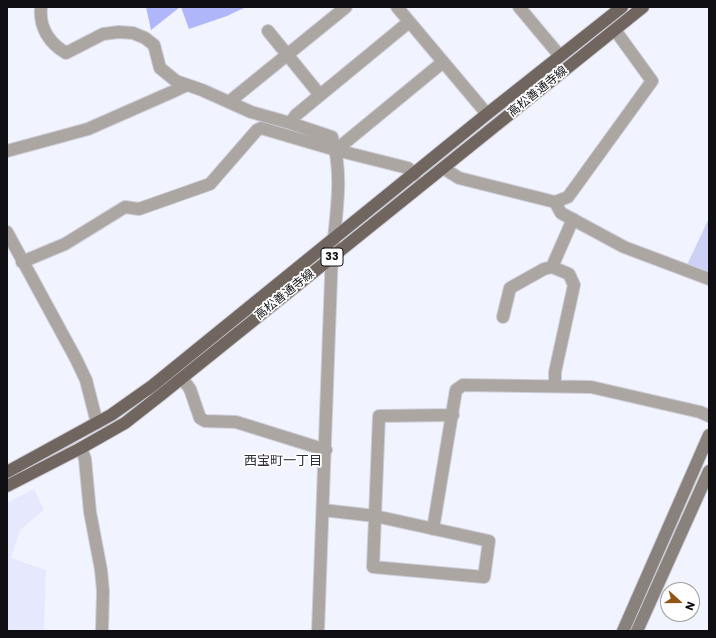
<!DOCTYPE html>
<meta charset="utf-8">
<style>
body{margin:0}
#map{position:relative;width:716px;height:638px;overflow:hidden;background:#f1f3ff;font-family:Poppins,sans-serif}
canvas{display:block}
.frame{position:absolute;inset:0;border:8px solid #0e0e13;pointer-events:none}
.north{position:absolute;left:660px;top:582px;width:40px;height:40px;box-sizing:border-box;background:#fff;border:1px solid #9f9fa1;border-radius:50%;rotate:111deg;font-size:11px;font-weight:700;line-height:16px;text-align:center;color:#0e0e13}
.north::after{content:'';display:block;margin:auto;width:14px;height:18px;background:#915515;clip-path:polygon(50% 0,100% 100%,50% 72%,0 100%)}
</style>
<div id="map">
<canvas width="716" height="638"></canvas>
<div class="frame"></div>
<div class="north">N</div>
</div>
<script>
const context = document.querySelector('canvas').getContext('2d');
context.lineJoin = 'round';
function fill(path, color) {
  context.fillStyle = color;
  context.fill(path, 'evenodd');
}
function trace(path, color, width, dash) {
  context.strokeStyle = color;
  context.lineWidth = width;
  context.lineCap = dash ? 'butt' : 'round';
  context.setLineDash(dash || []);
  context.stroke(path);
}
function label(font, color, halo, rows, align = 'center') {
  context.font = font + ' Poppins,"Noto Sans JP",sans-serif';
  context.lineWidth = 3.5;
  context.setLineDash([]);
  context.textBaseline = 'middle';
  context.strokeStyle = halo;
  context.fillStyle = color;
  for (const [text, x, y, turn = 0] of rows) {
    context.save();
    context.translate(x, y);
    context.rotate((+turn || 0) * Math.PI / 180);
    context.textAlign = isNaN(turn) ? turn : align;
    if (halo) context.strokeText(text, 0, 0);
    context.fillText(text, 0, 0);
    context.restore();
  }
}
const built = new Path2D(`
 M34,489L44,510L20,530L11,558L46,570L44,631H7V503Z`);
const green = new Path2D(`
 M709,218V276L686,267Z`);
const forest = new Path2D(`
 M146,7H180L151,30Z
 M181,7H246L227,16L189,29Z`);
const street = new Path2D(`
 M41,7C39,27 49,43 66,53L103,34L119,32L133,33L145,38L154,45L160,68L176,81L202,90L251,112L290,123L332,137C346,182 332,231 331,278C327,395 323,513 318,631
 M397,7L487,114
 M519,7L560,56
 M268,31L320,95
 M229,102L346,7
 M290,123L296,115L409,22
 M336,150L443,62
 M7,151L88,129L172,92L187,85
 M443,168L459,178L555,202L561,213L624,247L709,279
 M555,202L568,197L652,81L615,30
 M7,232L76,359L86,380L97,423
 M22,262L65,244L125,207L139,209L210,184L257,130L261,128L336,150L408,168L414,175
 M552,267L573,219
 M503,317L510,288L544,269L552,267L569,274L574,285L555,372V386
 M182,378L190,389L200,418L205,421L236,422L326,450
 M81,448L85,459L90,512L101,570L103,591L102,631
 M323,510L375,516L489,541L484,577L373,567L379,416L453,415
 M433,529L456,390L463,385L591,387L700,412L709,416`);
const secondary = new Path2D(`
 M623,631L709,435
 M637,631L709,471`);
const primary = new Path2D(`
 M7,472L111,415L152,386L487,114L622,7
 M7,486L81,448L125,423L162,394L643,7`);
const shields = [
 [332,257,22]
];
const shieldNames = [
 ["33",332,257]
];
const streetNames = [
 ["高松善通寺線",538,92,-39],
 ["高松善通寺線",285,295,-39]
];
const neighbourhoodNames = [
 ["西宝町一丁目",283,462]
];
fill(built, '#e6e9fe');
fill(green, '#ccd1f5');
fill(forest, '#afb6fa');
trace(street, '#cdced9', 14);
trace(secondary, '#cdced9', 14);
trace(primary, '#cdced9', 14);
trace(street, '#aca6a2', 12);
trace(secondary, '#89817b', 12);
trace(primary, '#70665f', 12);
for (const [x, y, w] of shields) {
  const box = new Path2D();
  box.roundRect(x - w / 2, y - 9, w, 18, 3);
  context.fillStyle = '#fff';
  context.fill(box);
  trace(box, '#0e0e13', 1);
}
label('bold 11px', '#0e0e13', null, shieldNames);
label('12px', '#0e0e13', '#fff', streetNames);
label('13px', '#2e2f3a', '#fff', neighbourhoodNames);
</script>
